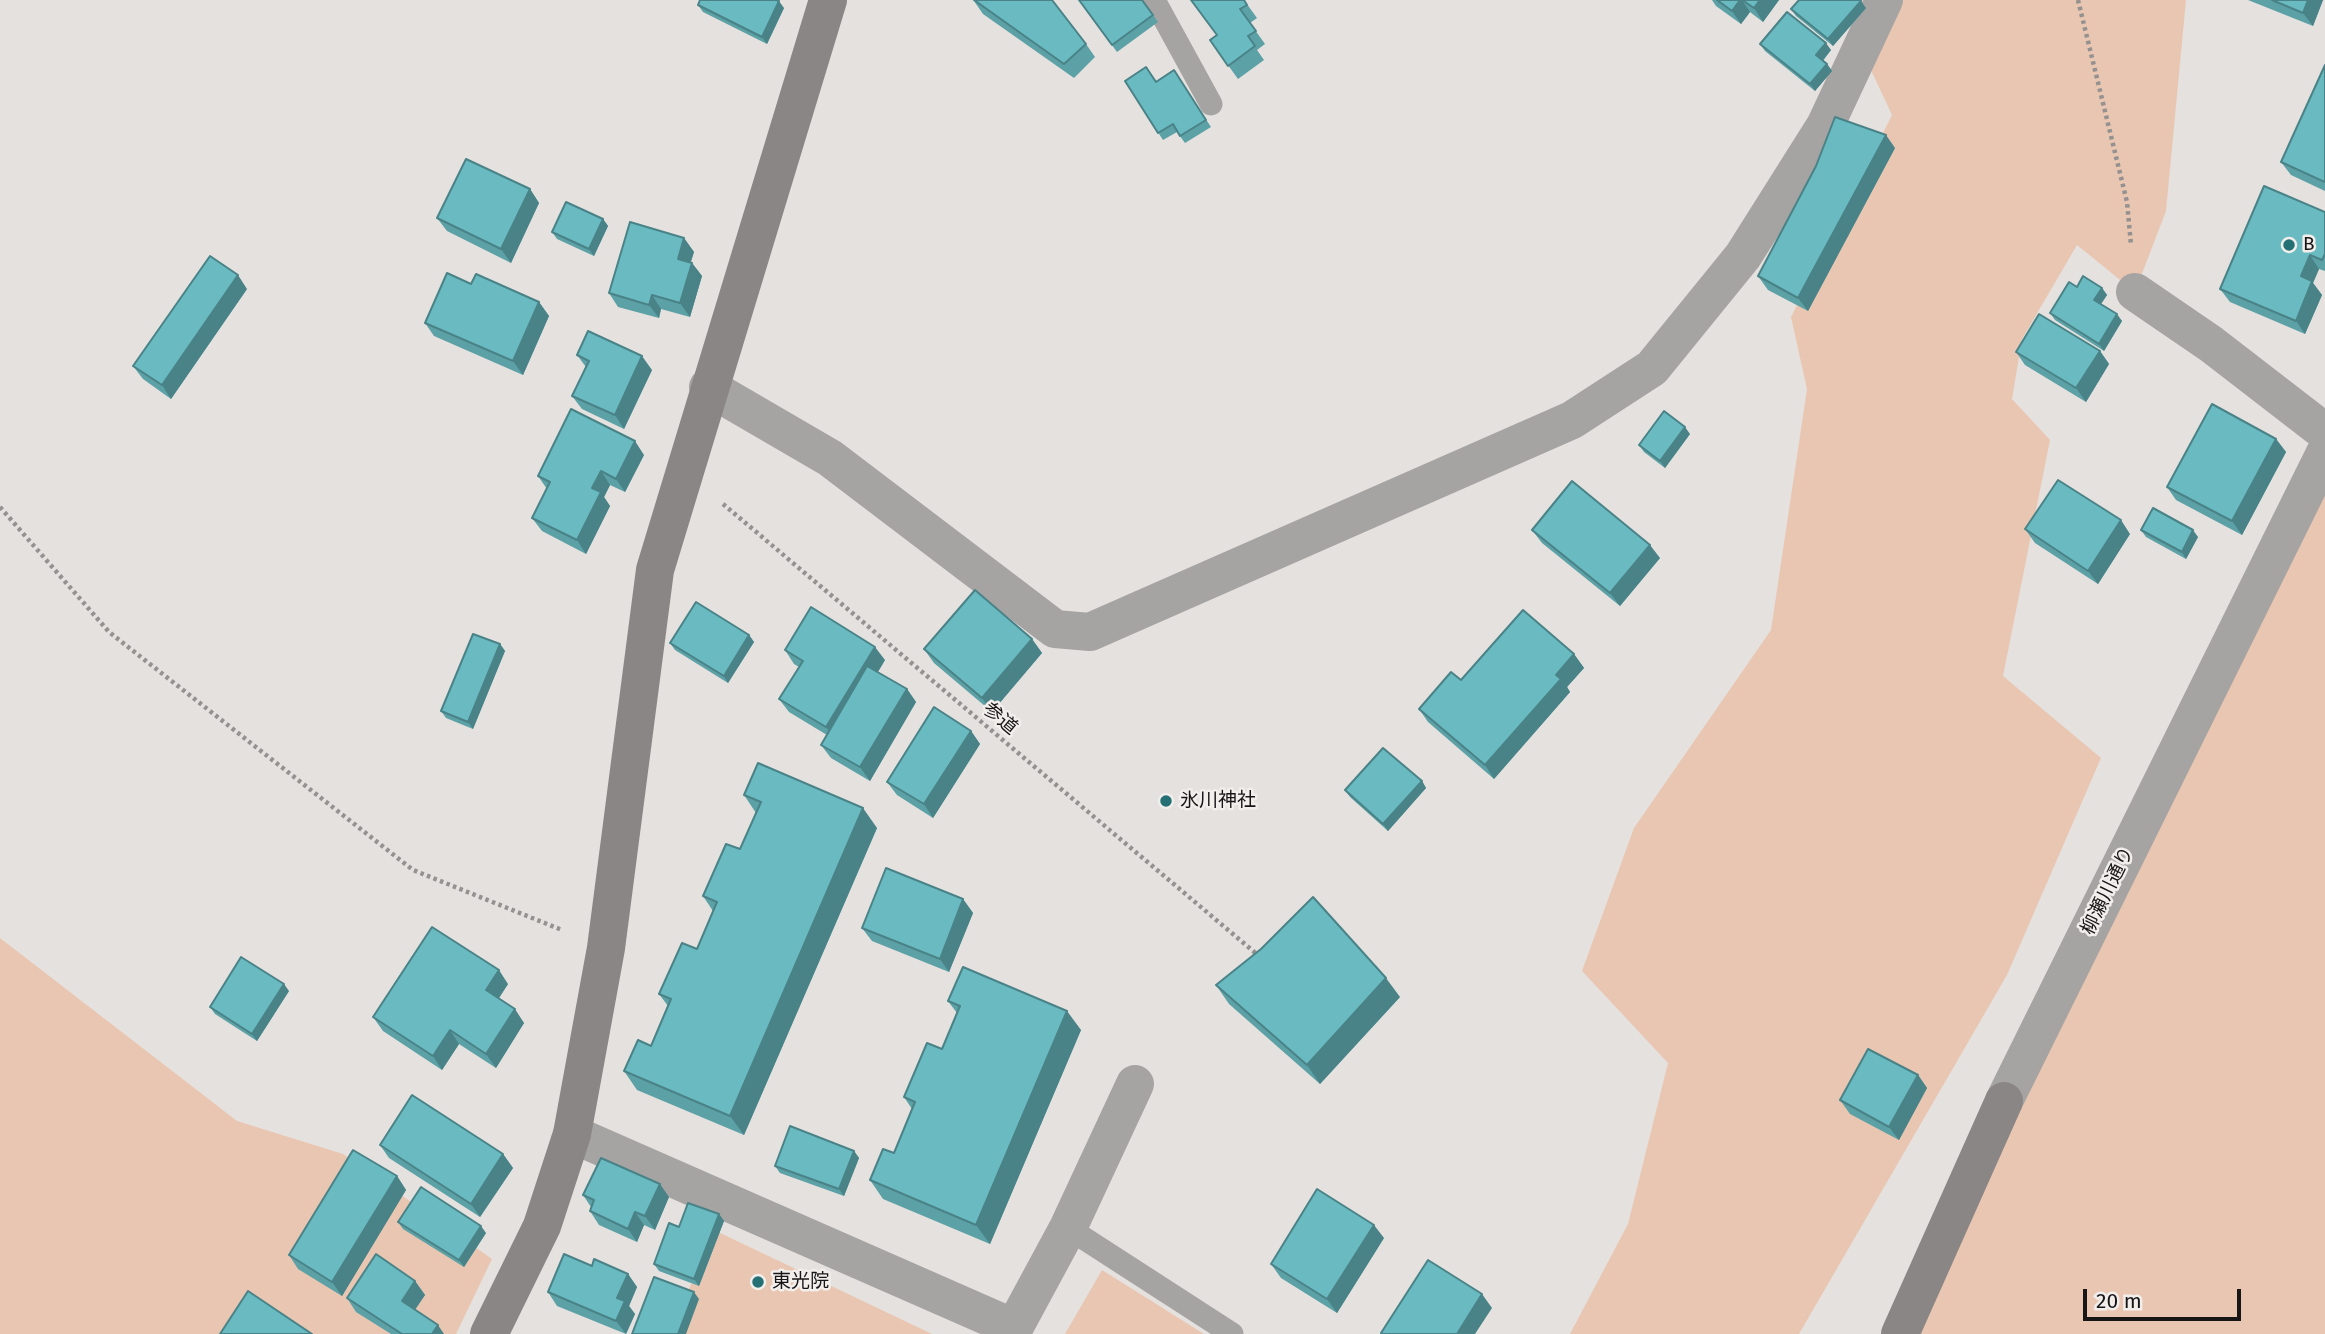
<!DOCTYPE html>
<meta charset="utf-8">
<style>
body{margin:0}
#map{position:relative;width:2325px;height:1334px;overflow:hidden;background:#e5e1df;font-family:"Fira Sans",sans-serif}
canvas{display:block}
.scale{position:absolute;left:2083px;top:1289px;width:158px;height:32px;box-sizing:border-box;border:4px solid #171515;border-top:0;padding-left:9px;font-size:21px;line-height:24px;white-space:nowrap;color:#171515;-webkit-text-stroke:5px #f2eeec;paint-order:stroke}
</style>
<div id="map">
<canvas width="2325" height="1334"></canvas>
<div class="scale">20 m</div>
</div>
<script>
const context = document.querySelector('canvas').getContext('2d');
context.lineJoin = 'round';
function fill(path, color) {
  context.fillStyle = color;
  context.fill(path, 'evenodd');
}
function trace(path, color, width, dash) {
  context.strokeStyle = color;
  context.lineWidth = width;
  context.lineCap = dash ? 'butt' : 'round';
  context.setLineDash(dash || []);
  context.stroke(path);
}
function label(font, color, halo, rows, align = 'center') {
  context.font = font + ' "Fira Sans","Noto Sans JP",sans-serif';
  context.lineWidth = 5;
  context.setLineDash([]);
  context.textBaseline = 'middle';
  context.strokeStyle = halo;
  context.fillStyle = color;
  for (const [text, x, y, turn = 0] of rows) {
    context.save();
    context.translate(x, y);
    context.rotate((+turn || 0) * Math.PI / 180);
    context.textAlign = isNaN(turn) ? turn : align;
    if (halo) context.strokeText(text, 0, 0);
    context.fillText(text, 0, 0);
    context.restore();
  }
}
const green = new Path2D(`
 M1901,0H2186L2166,211L2135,292L2077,245L2022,339L2012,399L2050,440L2003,676L2101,758L2007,975L1799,1334H1570L1628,1224L1668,1063L1582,971L1634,828L1771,630L1807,389L1791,317L1892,115L1871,70Z
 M2325,453V1334H1900Z
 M0,938L237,1121L343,1154L492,1259L456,1334H0Z
 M716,1231L932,1334H668Z
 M1102,1270L1204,1334H1065Z`);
const path = new Path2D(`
 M2078,0L2127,202L2131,245
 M723,504L1259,956
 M0,507L109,632L413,870L562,930`);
const lane = new Path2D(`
 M1154,0L1211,104
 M1068,1228L1232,1334`);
const street = new Path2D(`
 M2135,292L2211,344L2325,432
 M708,387L830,458L1055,629L1090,632L1572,420L1652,368L1743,256L1825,126L1884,0
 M2004,1101L2325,453
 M572,1134L1014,1328L1068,1228L1135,1084`);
const secondary = new Path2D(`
 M489,1334L542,1226L572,1134L606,948L655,570L828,0
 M1900,1334L2004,1101`);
const wall = new Path2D(`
 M1079,0L1153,15L1158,22L1117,52Z
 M1244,0L1257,18L1250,23L1265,44L1257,50L1264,60L1238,79L1210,40L1217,35Z
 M1712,0H1779L1763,22L1750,12L1741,24L1716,6Z
 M2248,0H2323L2313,26Z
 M974,1L1086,44L1095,57L1074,78L983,14Z
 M698,5L784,8L767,44L703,12Z
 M1866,8L1833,46L1796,16L1791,9Z
 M1760,44L1831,50L1823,61L1827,64L1832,71L1815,91L1765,51Z
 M2325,65V191L2291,175L2281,162Z
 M1174,70L1211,127L1185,143L1177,132L1163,140L1125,81H1156Z
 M1895,148L1808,311L1768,290L1758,276Z
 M530,189L539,203L511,263L447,231L437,218Z
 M2325,212V271L2319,269L2313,283L2322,295L2305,334L2230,302L2220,289Z
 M603,219L608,226L594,256L557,239L552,232Z
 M684,238L694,252L691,262L692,263L702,276L690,317L661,309L659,318L618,307L609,293Z
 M471,284L539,302L549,316L523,375L434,336L425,323Z
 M2077,287L2102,288L2107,295L2101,304L2122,321L2104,351L2055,320L2050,313Z
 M247,289L171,399L143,379L133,366Z
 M2100,351L2109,364L2086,402L2025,365L2016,352Z
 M577,355L652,370L624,429L582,409L572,396L586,367Z
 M1690,434L1665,468L1644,452L1639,445Z
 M2276,439L2286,452L2242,535L2176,500L2167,487Z
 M644,455L625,492L610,485L604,497L610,506L586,554L542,531L532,518L547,489L538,476Z
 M2025,529L2130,534L2098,584L2035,543Z
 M1532,530L1660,558L1620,606L1542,543Z
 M2141,530L2198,537L2186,559L2146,537Z
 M749,635L754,642L728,683L675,650L670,643Z
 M1032,639L1042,653L992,712L934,663L924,649Z
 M500,644L505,651L473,729L446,718L441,711Z
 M785,650L885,660L878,672L907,689L916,702L870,781L831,758L821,745L827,735L789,712L779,699L799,667L794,664Z
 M1574,654L1584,668L1567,687L1570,692L1494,779L1428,722L1419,709L1461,680Z
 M971,731L980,744L933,818L897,795L887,782Z
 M1422,781L1426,788L1388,831L1350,797L1345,790Z
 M744,795L877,828L744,1135L637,1090L624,1071L651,1046L668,1006L659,994L697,949L713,911L703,896L740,849L756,813Z
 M963,899L973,913L949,972L872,941L862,928Z
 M508,984L499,998L524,1023L496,1068L459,1044L442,1070L383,1031L373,1017Z
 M1216,985L1400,997L1320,1084L1229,1004Z
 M289,991L257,1041L215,1014L210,1007Z
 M948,1001L1081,1030L990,1244L883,1199L870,1180L894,1153L912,1109L904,1097L942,1049L957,1013Z
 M1918,1075L1927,1088L1899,1140L1850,1114L1840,1100Z
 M380,1145L503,1154L513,1168L480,1217L389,1158Z
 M854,1151L859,1158L844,1196L780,1173L775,1166Z
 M397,1176L406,1190L342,1296L298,1269L289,1255Z
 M583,1195L669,1197L655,1230L644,1225L637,1242L599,1225L590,1211L591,1207Z
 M719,1214L724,1221L699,1286L659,1271L654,1264Z
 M398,1222L486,1233L464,1267L403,1229Z
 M1384,1238L1337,1313L1281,1278L1271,1264Z
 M592,1266L628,1274L637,1287L629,1306L635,1314L626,1334L557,1306L548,1292Z
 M415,1281L425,1295L415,1310L444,1334H391L356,1312L347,1298Z`);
const shadedWall = new Path2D(`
 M1740,0H1742L1750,12L1741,24L1732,11Z
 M1760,0H1779L1763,22L1754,8Z
 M2308,0H2323L2313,26L2303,13Z
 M779,1L784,8L767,44L762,37Z
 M1861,1L1866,8L1833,46L1828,39Z
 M1826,43L1831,50L1821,62L1816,55Z
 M1827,64L1832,71L1815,91L1810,84Z
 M1886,135L1895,148L1808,311L1798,298Z
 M530,189L539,203L511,263L501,249Z
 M603,219L608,226L594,256L589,249Z
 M684,238L694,252L687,272L678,259Z
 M2310,255L2319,269L2313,283L2322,295L2305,334L2296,321L2301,276Z
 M692,263L702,276L690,317L680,303Z
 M238,275L247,289L171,399L162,385Z
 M2102,288L2107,295L2099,307L2094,300Z
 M652,295L661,309L659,318L649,305Z
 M539,302L549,316L523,375L513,361Z
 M2117,314L2122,321L2104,351L2099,344Z
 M2100,351L2109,364L2086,402L2076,388Z
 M642,356L652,370L624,429L615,415Z
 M1685,427L1690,434L1665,468L1660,461Z
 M2276,439L2286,452L2242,535L2232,521Z
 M635,441L644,455L625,492L616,479Z
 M601,471L610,485L604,497L610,506L586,554L577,540L592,488Z
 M2121,520L2130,534L2098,584L2088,571Z
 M2193,530L2198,537L2186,559L2182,552Z
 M1650,545L1660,558L1620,606L1610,593Z
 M749,635L754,642L728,683L724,676Z
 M1032,639L1042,653L992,712L982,698Z
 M500,644L505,651L473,729L468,722Z
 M875,647L885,660L836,741L826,727Z
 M1574,654L1584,668L1567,687L1570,692L1494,779L1485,765L1556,675Z
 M907,689L916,702L870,781L860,767Z
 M971,731L980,744L933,818L924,804Z
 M1422,781L1426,788L1388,831L1383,824Z
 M863,808L877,828L744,1135L730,1116Z
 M963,899L973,913L949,972L940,959Z
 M499,970L508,984L495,1004L486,990Z
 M1386,978L1400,997L1320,1084L1307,1065Z
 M284,984L289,991L257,1041L252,1034Z
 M515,1009L524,1023L496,1068L486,1054Z
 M1067,1011L1081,1030L990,1244L976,1225Z
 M450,1030L459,1044L442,1070L433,1056Z
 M1918,1075L1927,1088L1899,1140L1889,1127Z
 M854,1151L859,1158L844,1196L839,1189Z
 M503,1154L513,1168L480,1217L471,1204Z
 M397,1176L406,1190L342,1296L332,1282Z
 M660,1184L669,1197L655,1230L645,1216Z
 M635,1212L644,1225L637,1242L628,1229Z
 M719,1214L724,1221L699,1286L694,1279Z
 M1374,1225L1384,1238L1337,1313L1327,1299Z
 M481,1226L486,1233L464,1267L459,1260Z
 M628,1274L637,1287L629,1306L635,1314L626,1334L616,1321L617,1298Z
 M415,1281L425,1295L411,1315L402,1301Z
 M694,1292L699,1299L686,1334H678Z
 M1482,1294L1492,1308L1475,1334H1457Z
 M438,1325L444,1334H432Z`);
const building = new Path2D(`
 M700,0H776L779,1L762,37L698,5Z
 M974,0H1052L1086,44L1064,64Z
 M1079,0H1142L1153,15L1112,45Z
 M1191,0H1244L1247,5L1240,9L1256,31L1248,36L1255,46L1228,66L1210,40L1217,35Z
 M1717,0H1740L1732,11Z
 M1742,0H1760L1754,8Z
 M1799,0H1860L1861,1L1828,39L1791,9Z
 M2272,0H2308L2303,13Z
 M1787,12L1826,43L1816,55L1827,64L1810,84L1760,44Z
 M2325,65V182L2281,162Z
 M1146,67L1156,82L1174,70L1206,120L1180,136L1173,124L1158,133L1125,81Z
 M1835,117L1886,135L1798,298L1758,276L1816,166Z
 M466,159L530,189L501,249L437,218Z
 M2264,186L2325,212V254L2322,260L2310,255L2301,276L2312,281L2296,321L2220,289Z
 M566,202L603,219L589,249L552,232Z
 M630,222L684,238L678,259L692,263L680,303L652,295L649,305L609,293Z
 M210,256L238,275L162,385L133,366Z
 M447,273L471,284L476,274L539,302L513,361L425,323Z
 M2083,276L2102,288L2094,300L2117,314L2099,344L2050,313L2069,282L2077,287Z
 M2039,314L2100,351L2076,388L2016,352Z
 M588,331L642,356L615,415L572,396L589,361L577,355Z
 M2212,404L2276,439L2232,521L2167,487Z
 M571,409L635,441L616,479L601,471L592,488L601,492L577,540L532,518L550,482L538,476Z
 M1664,411L1685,427L1660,461L1639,445Z
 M2058,480L2121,520L2088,571L2025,529Z
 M1572,481L1650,545L1610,593L1532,530Z
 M2153,508L2193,530L2182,552L2141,530Z
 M975,590L1032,639L982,698L924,649Z
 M696,602L749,635L724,676L670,643Z
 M811,607L875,647L826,727L779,699L803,661L785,650Z
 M1523,610L1574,654L1556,675L1561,679L1485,765L1419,709L1451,672L1461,680Z
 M473,634L500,644L468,722L441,711Z
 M867,666L907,689L860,767L821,745Z
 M934,707L971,731L924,804L887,782Z
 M1383,748L1422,781L1383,824L1345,790Z
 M758,763L863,808L730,1116L624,1071L638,1040L651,1046L671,999L659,994L682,943L697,949L717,902L703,896L726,844L740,849L761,802L744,795Z
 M886,868L963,899L940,959L862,928Z
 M1313,897L1386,978L1307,1065L1216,985L1261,949Z
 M432,927L499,970L486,990L515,1009L486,1054L450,1030L433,1056L373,1017Z
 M241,957L284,984L252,1034L210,1007Z
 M963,967L1067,1011L976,1225L870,1180L883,1149L894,1153L915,1102L904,1097L927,1043L942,1049L960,1006L948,1001Z
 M1868,1049L1918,1075L1889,1127L1840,1100Z
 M412,1095L503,1154L471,1204L380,1145Z
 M790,1126L854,1151L839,1189L775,1166Z
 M353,1150L397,1176L332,1282L289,1255Z
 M601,1158L660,1184L645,1216L635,1212L628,1229L590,1211L594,1200L583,1195Z
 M421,1187L481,1226L459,1260L398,1222Z
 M1317,1189L1374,1225L1327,1299L1271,1264Z
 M688,1203L719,1214L694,1279L654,1264L669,1223L679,1227Z
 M376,1254L415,1281L402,1301L438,1325L432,1334H402L347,1298Z
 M564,1254L592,1266L594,1259L628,1274L617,1298L625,1301L616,1321L548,1292Z
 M1428,1260L1482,1294L1457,1334H1383L1381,1333Z
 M654,1277L694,1292L678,1334H632Z
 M248,1291L312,1334H220Z`);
const markers = [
 [2289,245,7,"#257075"],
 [1166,801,7,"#257075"],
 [758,1282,7,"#257075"]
];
const poiNames = [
 ["B",2303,245],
 ["氷川神社",1180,801],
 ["東光院",772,1282]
];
const streetNames = [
 ["参道",1000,719,40],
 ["柳瀬川通り",2108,891,-64]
];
fill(green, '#e9c6b1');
trace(path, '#949190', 4.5, [3.5, 3.5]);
trace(lane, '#a6a4a3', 23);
trace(street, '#a6a4a3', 38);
trace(secondary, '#898685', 38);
fill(wall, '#5ba1a6');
fill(shadedWall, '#4a8387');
fill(building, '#6abbc1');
trace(building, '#4a8387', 2);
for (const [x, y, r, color] of markers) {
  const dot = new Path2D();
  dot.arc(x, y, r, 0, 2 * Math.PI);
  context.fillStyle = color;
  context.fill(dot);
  trace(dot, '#f2eeec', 2.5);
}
label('19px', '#171515', '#f2eeec', poiNames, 'left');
label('19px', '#171515', '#f2eeec', streetNames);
</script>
